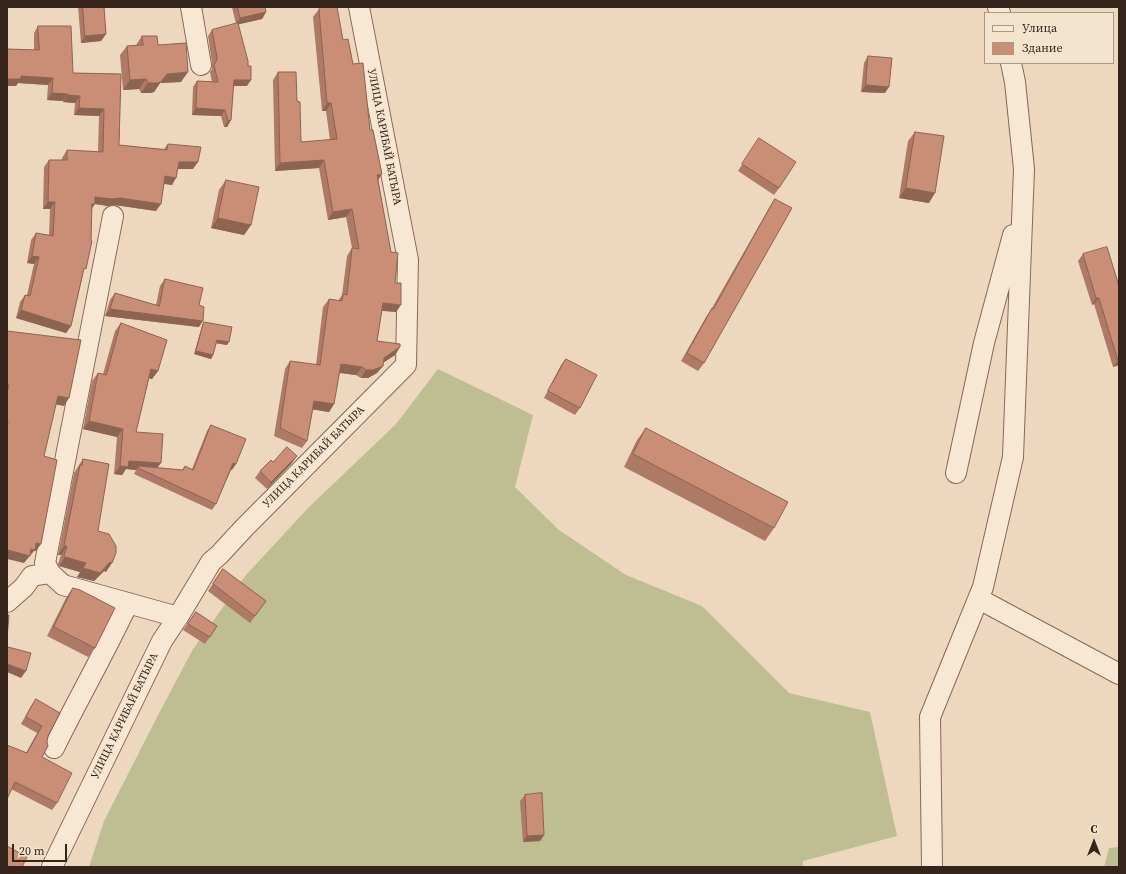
<!DOCTYPE html>
<meta charset="utf-8">
<style>
body{margin:0}
#map{position:relative;width:1126px;height:874px;overflow:hidden;background:#edd8bf;font-family:"Source Serif 4",serif}
canvas{display:block}
.frame{position:absolute;inset:0;border:8px solid #34241c;pointer-events:none}
.legend{position:absolute;left:984px;top:12px;width:130px;height:52px;box-sizing:border-box;background:#f4e4ce;border:1px solid #a79787;margin:0;padding:5px 7px;list-style:none;font-size:12px;color:#34241c}
.legend li{display:flex;align-items:center;gap:8px;height:20px}
.legend b{width:20px;border:1px solid #a79787}
.north{position:absolute;left:1074px;top:822px;width:40px;height:40px;-webkit-text-stroke:3px #f4e4ce;paint-order:stroke;rotate:0deg;font-size:11px;font-weight:700;line-height:16px;text-align:center;color:#34241c}
.north::after{content:'';display:block;margin:auto;width:14px;height:18px;background:#34241c;clip-path:polygon(50% 0,100% 100%,50% 72%,0 100%)}
.scale{position:absolute;left:12px;top:844px;width:55px;height:18px;box-sizing:border-box;border:2px solid #34241c;border-top:0;padding-left:5px;font-size:12px;line-height:14px;white-space:nowrap;color:#34241c;-webkit-text-stroke:3px #f4e4ce;paint-order:stroke}
</style>
<div id="map">
<canvas width="1126" height="874"></canvas>
<div class="frame"></div>
<ul class="legend">
<li><b style="height:5px;background:#f8e7d2"></b>Улица</li>
<li><b style="height:11px;background:#ca8d75"></b>Здание</li>
</ul>
<div class="north">С</div>
<div class="scale">20 m</div>
</div>
<script>
const context = document.querySelector('canvas').getContext('2d');
context.lineJoin = 'round';
function fill(path, color) {
  context.fillStyle = color;
  context.fill(path, 'evenodd');
}
function trace(path, color, width, dash) {
  context.strokeStyle = color;
  context.lineWidth = width;
  context.lineCap = dash ? 'butt' : 'round';
  context.setLineDash(dash || []);
  context.stroke(path);
}
function label(font, color, halo, rows, align = 'center') {
  context.font = font + ' "Source Serif 4",serif';
  context.lineWidth = 3;
  context.setLineDash([]);
  context.textBaseline = 'middle';
  context.strokeStyle = halo;
  context.fillStyle = color;
  for (const [text, x, y, turn = 0] of rows) {
    context.save();
    context.translate(x, y);
    context.rotate((+turn || 0) * Math.PI / 180);
    context.textAlign = isNaN(turn) ? turn : align;
    if (halo) context.strokeText(text, 0, 0);
    context.fillText(text, 0, 0);
    context.restore();
  }
}
const cemetery = new Path2D(`
 M438,369L533,415L515,487L559,530L626,575L702,606L789,693L870,712L897,836L803,861V867H89L104,821L156,719L193,649L246,575L308,508L396,424Z
 M1119,847V867H1104L1109,848Z`);
const minor = new Path2D(`
 M191,7L201,65
 M998,7L1000,13
 M113,216L45,563L50,573L63,585L178,617
 M956,473L984,343L1013,235
 M979,599L1119,674
 M7,602L24,587L32,576L50,573
 M54,748C78,699 105,652 128,603
 M52,867L162,641L178,617L211,562L220,554L244,528L406,365L408,260L359,7
 M932,867L930,717L983,587L1013,457L1024,169L1015,82L1011,63`);
const wall = new Path2D(`
 M78,7H104L106,34L101,41L81,43Z
 M232,7H265L266,12L262,19L238,24L247,86H233L231,120L227,127H224L221,116L192,115L193,87L197,81L212,82L210,72L212,69V63L208,36L212,30L236,24Z
 M319,9L343,40L353,64L370,130L395,283L396,312L382,311L377,341L400,347L395,355L383,363V366L377,373L368,378H361L356,375L339,373L334,404L329,412L313,409L307,441L302,448L274,436L285,369L290,361L316,365L323,307L329,299L338,301L342,295L347,256L352,248L346,217L328,220L319,168L275,171L273,80L278,72L297,101L301,142L330,140L326,111H322L313,17Z
 M38,26L73,73L121,74L119,145L164,149L168,144L193,169H178L172,185L164,184L156,211L115,205L108,206L95,204L92,208L83,274L71,326L66,333L16,318L20,302L25,295H27L34,264L27,263L31,240L36,233L49,235L50,209H43L44,167L49,160H62V158L67,150L98,152L99,116L74,115L75,103L63,102V101L47,100L48,85L18,83L16,86H7V49L34,50V33Z
 M142,36L158,45L181,82L160,83L154,92L150,93H141L139,89L123,90L120,55L127,46L136,45Z
 M868,56L885,93L861,92L864,63Z
 M915,132L929,203L899,198L908,141Z
 M759,138L779,188L774,195L738,171Z
 M226,180L251,225L244,235L211,228L219,190Z
 M775,199L704,363L698,371L681,361L706,317L712,308L769,208Z
 M1083,254L1119,286V365L1113,367L1094,304L1092,305L1078,261Z
 M165,279L199,305V327L105,316L110,300L115,293L156,305L160,286Z
 M204,322L227,345L216,343L213,355L211,359L194,354L202,326Z
 M121,323L158,371L152,379L149,378L136,432L157,468L182,470L185,466L192,469L207,431L211,425L232,470H231L216,504L212,510L134,474L136,470L126,469L122,475L114,474L117,437L83,429L92,381L98,373L103,374L115,331Z
 M566,359L580,408L575,415L544,398L561,365Z
 M646,428L774,528L765,541L624,467L637,440Z
 M83,459L98,531L106,572L104,571L94,581L77,577L80,572L59,566L58,564L61,555H58L74,473L76,470L77,468Z
 M273,462L292,463L267,489L255,478L260,471Z
 M223,569L266,601L250,623L208,591Z
 M73,588L95,648L88,657L47,636L66,598Z
 M196,612L217,626L205,644L183,630Z
 M36,699L48,736L42,757L57,803L52,810L11,789L26,753L37,733L21,724L31,706Z
 M525,795L544,835L540,841L523,842L520,801Z`);
const shadedWall = new Path2D(`
 M266,12L262,19L236,25L240,18Z
 M106,34L101,41L81,43L85,36Z
 M188,72L181,82L160,83L154,92L150,93H141L148,83L167,74Z
 M21,76L53,78L48,85L18,83L16,86H7V79Z
 M146,79L139,89L123,90L130,80Z
 M234,80H251L247,86H229Z
 M866,85L889,87L885,93L861,92Z
 M52,93L68,94L63,101L47,100Z
 M68,95L80,96L75,103L63,102Z
 M327,103H331L326,111H322Z
 M79,108L104,109L99,116L74,115Z
 M196,108L225,110L221,116L192,115Z
 M231,120L227,127H224L228,121Z
 M324,160L319,168L275,171L280,163Z
 M179,162H198L193,169H174Z
 M382,174L377,182V175Z
 M165,176L176,178L172,185L160,183Z
 M906,188L935,193L929,203L899,198Z
 M95,197L120,198L161,204L156,211L115,205L108,206L95,204L90,211Z
 M48,202H55L50,209H43Z
 M352,209L346,217L328,220L333,212Z
 M218,218L251,225L244,235L211,228Z
 M32,256L39,257L34,264L27,263Z
 M1096,298H1099L1094,304L1092,305Z
 M383,303L401,305L396,312L378,310Z
 M110,309L203,321L199,327L105,316Z
 M21,310L71,326L66,333L16,318Z
 M217,340L229,342L227,345L215,343Z
 M400,347L395,355L378,366L384,358Z
 M196,351L213,355L211,359L194,354Z
 M1119,360V365L1113,367L1118,361Z
 M341,364L362,367L356,375L335,372Z
 M383,366L377,373L368,378H361L366,370Z
 M151,369L158,371L152,379L145,377Z
 M58,396L69,398L64,406L53,404Z
 M314,401L334,404L329,412L309,409Z
 M89,421L123,429L117,437L83,429Z
 M297,456L292,463L267,489L271,482Z
 M129,461L161,463L155,471L139,466L136,470L126,469L122,475L114,474L120,466Z
 M233,463L236,464L232,470L229,469Z
 M36,543L41,544L36,551H34L24,563L7,559V550Z
 M64,546H67L61,555H58Z
 M65,557L86,563L80,572L59,566Z
 M110,562L112,563L106,572L104,571L94,581L77,577L83,568Z
 M7,664L26,671L21,678L7,672Z
 M544,835L540,841L523,842L527,836Z`);
const building = new Path2D(`
 M83,7H104L106,34L85,36Z
 M238,7H265L266,12L240,18Z
 M321,7H337L343,40L348,39L353,64L363,63L370,130H373L382,174L377,175L391,252L398,253L395,283H401V305L383,303L377,341L400,344V347L384,358L383,366L373,370H366L362,367L341,364L334,404L314,401L307,441L280,428L290,361L320,365L329,299L342,301L343,294L347,295L352,248L359,249L352,209L333,212L324,160L280,163L278,72H296L297,101L300,102L301,142L337,139L331,103H327L319,9Z
 M238,23L248,61V66H251V80H234L231,120L228,121L225,110L196,108L197,81L218,82L214,65L216,62L217,57L212,30Z
 M38,26H71L73,73L121,74L119,145L167,150L168,144L201,147L198,162H179L176,178L165,176L161,204L120,198L112,199L95,197V204H92L91,241H92L86,269L84,268L71,326L21,310L25,295L30,296L39,257L32,256L36,233L53,236L55,202H48L49,160H67V150L103,152L104,109L79,108L80,96L68,95V94L52,93L53,78L21,76V79H7V49L39,50Z
 M142,36H157L158,45L186,43L188,72L167,74L161,82L157,83H148L146,79L130,80L127,46L143,45Z
 M868,56L892,58L889,87L866,85Z
 M915,132L944,136L935,193L906,188Z
 M759,138L796,162L779,188L742,164Z
 M226,180L259,187L251,225L218,218Z
 M775,199L792,208L704,363L687,353L712,308L713,309Z
 M1107,247L1119,286V360L1118,361L1099,298H1096L1083,254Z
 M165,279L203,288L199,305L204,307L203,321L110,309L115,293L159,306Z
 M204,322L232,327L229,342L217,340L213,355L196,351Z
 M121,323L167,340L158,371L151,369L136,432L163,434L161,463L129,461L128,467L120,466L123,429L89,421L98,373L106,375Z
 M7,331L81,340L69,398L58,396L44,456L57,460L41,544L36,543L35,550L31,549L30,556L7,550V428L8,421H7V392L9,385H7Z
 M566,359L597,375L580,408L548,391Z
 M211,425L246,439L236,464L233,463L216,504L138,468L139,466L183,470L185,466L193,470Z
 M646,428L788,502L774,528L633,454Z
 M287,447L297,456L271,482L260,471L271,460L273,462Z
 M83,459L109,464L98,531L109,534L116,546V553L112,563L110,562L100,573L83,568L86,563L65,557L64,556L67,546H64L80,465H82Z
 M223,569L266,601L255,616L213,584Z
 M73,588L80,590L115,608L95,648L54,627Z
 M196,612L217,626L210,637L188,624Z
 M7,615H9L7,638Z
 M8,647L31,653L26,671L7,664V650Z
 M36,699L60,713L48,736L47,742L48,746L42,757L72,773L57,803L15,782L7,799V745L27,753L42,726L26,717Z
 M542,793L544,835L527,836L525,795Z
 M7,846L27,857L22,867H7Z`);
const streetNames = [
 ["УЛИЦА КАРИБАЙ БАТЫРА",384,137,79],
 ["УЛИЦА КАРИБАЙ БАТЫРА",314,457,-45],
 ["УЛИЦА КАРИБАЙ БАТЫРА",125,716,-64]
];
fill(cemetery, '#bfbe93');
trace(minor, '#856958', 22);
trace(minor, '#f8e7d2', 20);
fill(wall, '#ae7965');
fill(shadedWall, '#8d6352');
fill(building, '#ca8d75');
trace(building, '#8d6352', 1);
label('11px', '#34241c', '#f4e4ce', streetNames);
</script>
